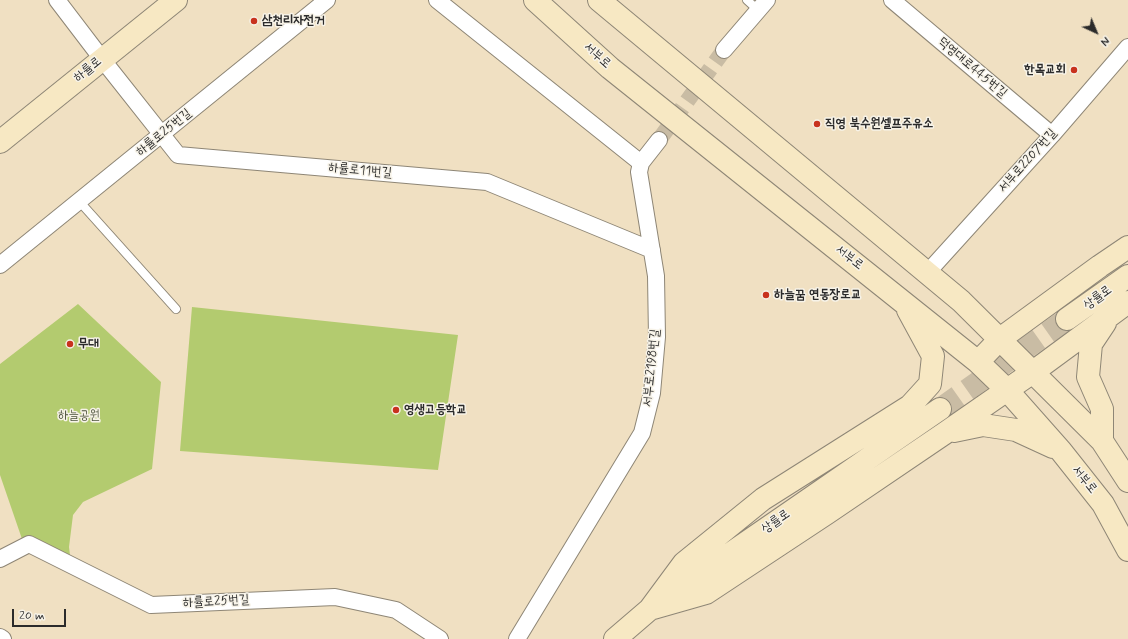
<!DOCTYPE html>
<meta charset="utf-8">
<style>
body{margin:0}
#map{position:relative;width:1128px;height:639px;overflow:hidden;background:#f0e0c2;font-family:Mynerve,sans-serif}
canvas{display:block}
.north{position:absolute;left:1076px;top:12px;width:40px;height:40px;-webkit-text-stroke:3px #f7f3e8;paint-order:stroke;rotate:136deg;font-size:11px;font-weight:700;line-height:16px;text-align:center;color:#2b2b2b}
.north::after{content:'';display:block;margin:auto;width:14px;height:18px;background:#2b2b2b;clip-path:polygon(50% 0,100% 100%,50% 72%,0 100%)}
.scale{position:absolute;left:12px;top:609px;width:54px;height:18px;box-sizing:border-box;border:2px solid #2b2b2b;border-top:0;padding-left:5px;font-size:12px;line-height:14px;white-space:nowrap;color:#2b2b2b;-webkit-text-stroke:3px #f7f3e8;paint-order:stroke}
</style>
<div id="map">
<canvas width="1128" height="639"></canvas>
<div class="north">N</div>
<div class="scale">20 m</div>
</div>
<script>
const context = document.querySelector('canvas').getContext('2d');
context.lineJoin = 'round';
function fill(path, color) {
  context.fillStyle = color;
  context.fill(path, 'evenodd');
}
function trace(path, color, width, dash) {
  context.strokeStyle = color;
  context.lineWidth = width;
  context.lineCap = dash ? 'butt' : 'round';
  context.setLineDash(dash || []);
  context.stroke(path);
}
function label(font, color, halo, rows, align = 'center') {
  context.font = font + ' Mynerve,"Poor Story",sans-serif';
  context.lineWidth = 3;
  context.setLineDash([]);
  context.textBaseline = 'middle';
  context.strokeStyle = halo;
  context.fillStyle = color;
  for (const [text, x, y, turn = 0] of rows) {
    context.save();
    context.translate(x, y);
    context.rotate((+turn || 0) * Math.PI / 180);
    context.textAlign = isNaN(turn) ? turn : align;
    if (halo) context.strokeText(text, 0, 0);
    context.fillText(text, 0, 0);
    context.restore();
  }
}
const green = new Path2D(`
 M78,304L161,382L152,469L83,502L73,515L69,547L70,555L27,536L22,539L0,475V364Z
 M192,307L458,335L438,470L180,451Z`);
const streetTunnel = new Path2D(`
 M659,140L724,50`);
const secondaryTunnel = new Path2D(`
 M940,409L1067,319`);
const lane = new Path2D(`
 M747,0L758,10
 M79,201L176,309`);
const street = new Path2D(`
 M57,0L102,59L178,155L487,182L652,250
 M437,0L641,163
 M892,0L1052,135
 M724,50L767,0
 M0,265L327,0
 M927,273L1052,135L1128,47
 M0,559L29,544L151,605L335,597L396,610L440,639
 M0,637L3,639
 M517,639L642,433L652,393L657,337L656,276L639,172L641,163L659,140`);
const secondary = new Path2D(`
 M535,0L610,68L978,362L1007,390L1061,451L1103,504L1128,550
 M599,0L961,301L1102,441L1128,481
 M0,142L176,0
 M1067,319L1128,276
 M978,362L1000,339L1100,266L1128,247
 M954,431L983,425L1016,430L1053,447
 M1102,441V409L1088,377L1091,344L1105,323
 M650,609L706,593L827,513L945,433L1033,372L1128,302
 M650,609L684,563L763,499L910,406L930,384L933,356L908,310
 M615,639L650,609L940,409`);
const markers = [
 [254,21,4,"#c8321e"],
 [1074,70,4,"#c8321e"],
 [817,124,4,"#c8321e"],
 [766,295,4,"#c8321e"],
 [70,344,4,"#c8321e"],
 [396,410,4,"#c8321e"]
];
const poiNames = [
 ["삼천리자전거",262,21],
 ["한목교회",1066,70,"right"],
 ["직영 북수원셀프주유소",825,124],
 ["하늘꿈 연동장로교",774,295],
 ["무대",78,344],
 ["영생고등학교",404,410]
];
const streetNames = [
 ["서부로",597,56,42],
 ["덕영대로445번길",972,68,40],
 ["하률로",88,70,-39],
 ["하률로25번길",164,133,-39],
 ["서부로2207번길",1028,161,-48],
 ["하률로11번길",360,171,5],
 ["서부로",849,258,38],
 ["상률로",1098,298,-36],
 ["서부로2198번길",652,368,-84],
 ["서부로",1084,480,51],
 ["상률로",776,522,-35],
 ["하률로25번길",216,602,-3]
];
const parkNames = [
 ["하늘공원",79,416]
];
fill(green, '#b3cb6f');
trace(streetTunnel, '#c9bca4', 16, [16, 8]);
trace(secondaryTunnel, '#c9bca4', 22, [22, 11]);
trace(lane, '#8e8676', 10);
trace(street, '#8e8676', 18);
trace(secondary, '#8e8676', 24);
trace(lane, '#fff', 8);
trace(street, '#fff', 16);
trace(secondary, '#f7e8c3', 22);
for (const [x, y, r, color] of markers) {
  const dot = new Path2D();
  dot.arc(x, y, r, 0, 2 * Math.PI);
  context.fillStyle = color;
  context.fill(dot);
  trace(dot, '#f7f3e8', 1.5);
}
label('bold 13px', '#2b2b2b', '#f7f3e8', poiNames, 'left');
label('13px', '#2b2b2b', '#f7f3e8', streetNames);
label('13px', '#4d533c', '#f7f3e8', parkNames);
</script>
